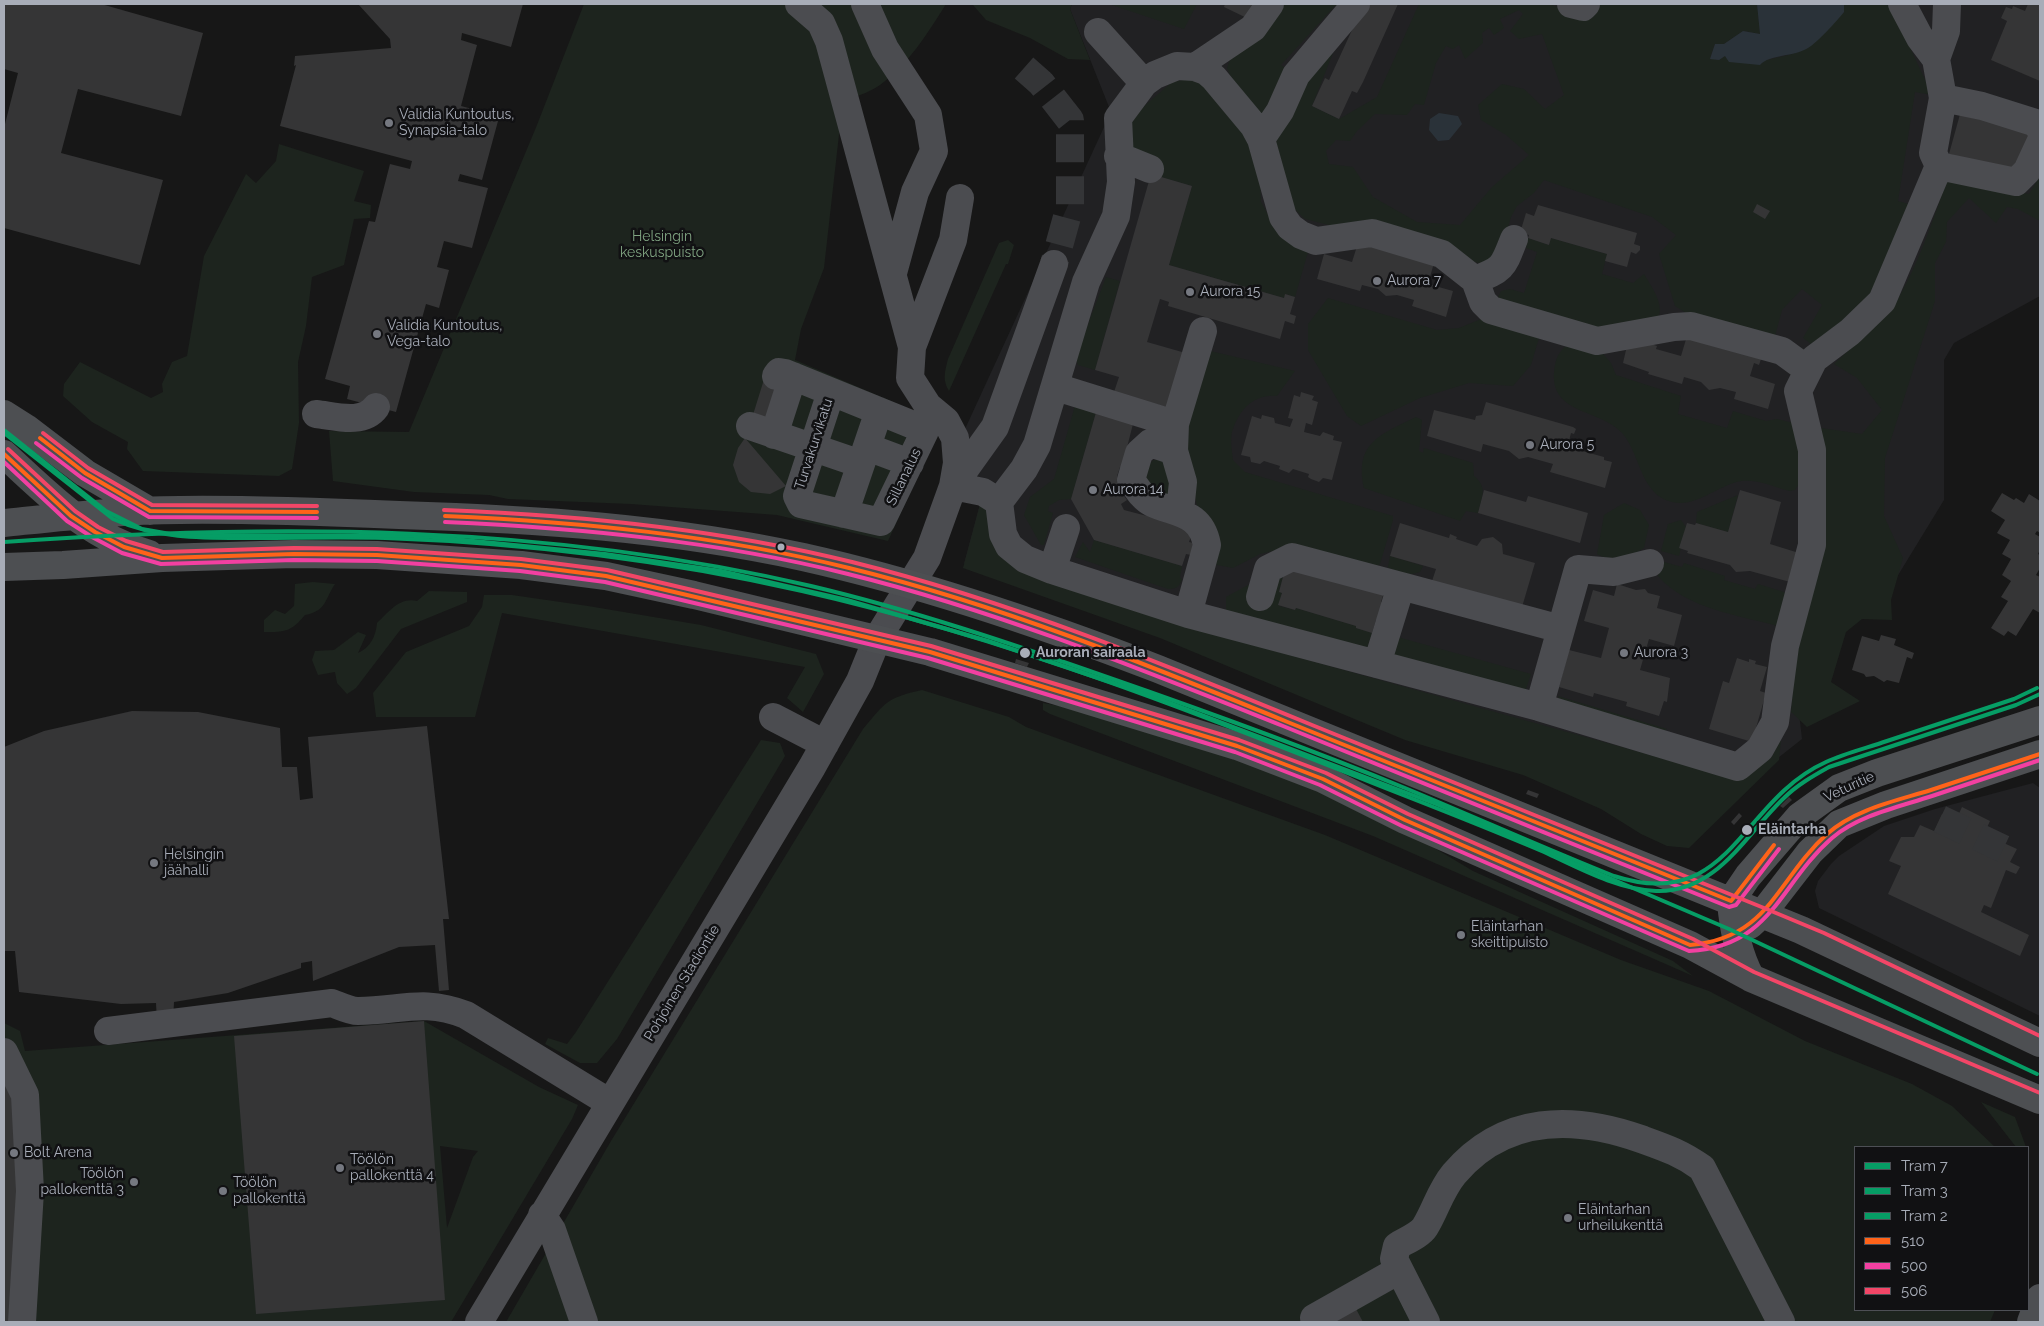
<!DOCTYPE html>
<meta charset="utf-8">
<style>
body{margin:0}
#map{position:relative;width:2044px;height:1326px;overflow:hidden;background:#171717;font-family:Raleway,sans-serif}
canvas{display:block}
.frame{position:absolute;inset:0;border:5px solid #a8adb8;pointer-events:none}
.legend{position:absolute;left:1854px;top:1146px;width:175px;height:165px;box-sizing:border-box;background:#111113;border:1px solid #4d4f55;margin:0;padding:6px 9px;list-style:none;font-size:15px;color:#a8adb8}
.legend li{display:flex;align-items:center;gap:10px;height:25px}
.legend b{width:25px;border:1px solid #4d4f55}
</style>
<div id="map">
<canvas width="2044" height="1326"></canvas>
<div class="frame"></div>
<ul class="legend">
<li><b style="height:6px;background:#069d65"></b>Tram 7</li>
<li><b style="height:6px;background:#069d65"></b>Tram 3</li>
<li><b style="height:6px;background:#069d65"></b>Tram 2</li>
<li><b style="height:6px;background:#ff6319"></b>510</li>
<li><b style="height:6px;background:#f240a1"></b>500</li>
<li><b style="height:6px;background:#f34667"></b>506</li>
</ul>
</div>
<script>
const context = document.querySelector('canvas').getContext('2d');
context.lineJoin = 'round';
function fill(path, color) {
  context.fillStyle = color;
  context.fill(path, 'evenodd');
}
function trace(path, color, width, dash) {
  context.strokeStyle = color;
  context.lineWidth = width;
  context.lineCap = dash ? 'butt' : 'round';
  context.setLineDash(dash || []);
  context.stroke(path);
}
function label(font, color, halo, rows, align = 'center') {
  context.font = font + ' Raleway,sans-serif';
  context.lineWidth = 5;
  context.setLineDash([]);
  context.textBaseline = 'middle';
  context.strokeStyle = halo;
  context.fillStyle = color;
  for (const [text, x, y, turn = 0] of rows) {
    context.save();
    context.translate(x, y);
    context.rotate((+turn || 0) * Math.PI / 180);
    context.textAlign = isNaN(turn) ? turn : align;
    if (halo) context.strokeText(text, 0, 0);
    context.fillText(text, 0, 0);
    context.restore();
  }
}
const built = new Path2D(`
 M1072,4H2040V296L1954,343L1944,360V500L1878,608L1813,590L1798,704L1802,739L1749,781L1691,842L1174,623L964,564L985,485L966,479L975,451L965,429L1111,112L1070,9Z
 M2033,783L2040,788V1016L1819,908L1815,891L1818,881L1831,864L1839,856L1884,826L1935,809Z`);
const green = new Path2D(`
 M584,4H946C928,33 908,65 880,85C869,93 853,97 840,103L842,108L824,268L801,329L795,360L919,413L938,432L888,541L777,515L631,504L508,499L489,495L414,492L333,481L329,431L409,432L537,125Z
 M969,4H1072L1070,9L1090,60L1068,59L1030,38L986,20L973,5Z
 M1109,4H1197L1184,29Z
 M1281,4H1345L1335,6L1281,65L1288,70L1261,116L1236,89L1227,68L1233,51Z
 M1419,4H1550L1577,14L1594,16L1600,4H1757L1760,34L1743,31L1724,44H1715L1710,58L1719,60L1725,56L1763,61L1792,54L1808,48L1844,12V4H1890L1932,95L1915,92L1898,201L1912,205L1873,294L1814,346L1803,338L1822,305L1802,289L1782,310L1775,336L1694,318L1675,306L1659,254L1676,235L1652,217L1544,180L1534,193L1517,206L1511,217L1502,249L1483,264L1305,219L1293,208L1273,149L1296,91L1325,50L1333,53L1312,106L1339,119L1377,97ZM1519,10L1523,14L1510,31L1519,39L1542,34L1564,95L1545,109L1524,89L1502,84L1478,105L1481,120L1506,135L1529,155L1492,187L1460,225L1417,222L1373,197L1353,167L1329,164L1326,151L1336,140L1350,141L1357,131L1375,114L1407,115L1415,104L1424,105L1436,63L1446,46L1453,49L1459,45L1465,59L1483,43L1482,33L1489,28L1494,35L1504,28L1500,19Z
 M1198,77L1259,151L1261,202L1276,229L1308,252L1295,297L1286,294L1284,298L1169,265L1192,186L1157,176L1133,154L1121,138L1142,108L1172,82Z
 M279,144L364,171L354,201L371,205L370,218L354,219L344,265L312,277L306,326L298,362L299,423L292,469L279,476L143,471L127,449L128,442L92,422L63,396L64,384L80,362L151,398L163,392L162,384L172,362L187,356L204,256L246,174L256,183L276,161Z
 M2040,176V221L2018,209L2007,207L1996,223L1969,198L1947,222L1946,242L1935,263V301L1885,458L1884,516L1903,558L1891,600L1892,620L1862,619L1846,632L1831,682L1860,701L1807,727L1791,712L1797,638L1819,548L1821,428L1862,434L1882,410L1857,378L1834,364C1855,344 1886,320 1900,295C1920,260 1933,219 1947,181L2029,194Z
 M1528,238L1549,245L1551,238L1607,254L1602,274L1633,283L1644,274C1651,286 1665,304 1658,319L1610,333L1508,306L1498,297L1501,291L1510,289L1524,293L1537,252L1526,248Z
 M1008,240L1014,245L1008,264H1006L949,391C942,380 945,371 948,359L999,243Z
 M1106,277L1120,281L1095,370L1078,365L1075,358Z
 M1328,298L1437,330L1459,328L1486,317L1539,338L1531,365L1513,386L1469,383L1420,398L1361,426L1347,416L1308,350V324Z
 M1566,346L1599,349L1611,363L1616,375L1681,396L1678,414L1727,428L1733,411L1766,421L1777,419L1798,424L1802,479L1795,490L1789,491C1775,487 1757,479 1741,481C1718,485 1696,508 1672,502C1640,494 1641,456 1623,434C1602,409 1551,415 1554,373C1555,362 1557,353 1566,346Z
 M1206,350L1295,371L1277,396C1253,394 1239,410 1232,432C1230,440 1232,452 1233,460L1245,472L1393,516V520L1380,564L1376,568L1299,545L1260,554L1233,568L1212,564L1215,535L1197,505L1180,434Z
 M1076,402L1097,409L1071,499L1059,500L1049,506L1048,511L1053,513L1044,545H1041L1024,515L1030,497L1054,479Z
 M1416,417L1422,420L1419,451L1423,453L1424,448L1473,463L1474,476C1488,487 1482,498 1478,513L1466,511L1460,521L1364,488C1354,442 1382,434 1416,417Z
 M1153,460H1159L1165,463L1174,486L1169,495L1149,491L1144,471Z
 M1738,495L1728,532L1696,523L1697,512Z
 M981,501H985L992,538L1174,623L1737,779L1781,740L1779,760L1689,848L1667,846L1641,834L1601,809L1523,775L1405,740L1160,638L963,568Z
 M1624,503L1640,510L1649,525L1644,548C1625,559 1617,566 1597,554L1604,515Z
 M1681,520L1686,527L1679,556L1661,551L1668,524Z
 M1094,540L1182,566L1180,577L1182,580C1179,587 1176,589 1168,589L1075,557L1083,542L1090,552Z
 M1390,556L1423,566L1420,572C1407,576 1399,575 1388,567Z
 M1664,562L1682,567L1684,563L1725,576L1724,580L1755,589L1758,584L1787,593L1778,626C1738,615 1687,609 1658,576L1659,564Z
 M1284,573L1279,591L1282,593L1279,606L1295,610L1296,608L1356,626V628L1372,633L1365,654L1226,611V597L1248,585Z
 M313,582L335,584C324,601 326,611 305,615C291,632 285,632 264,632V620L275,610L285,614L294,606L295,584Z
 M429,591L467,592V602L401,629L356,688L347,694L337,683L335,672L318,675L312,660L315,651L334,650L358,632L366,635L358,653C370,648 376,636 377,623C389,612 399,597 417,601Z
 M484,595H512L588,606L701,625L816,654L824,674L803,712L787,698L805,667L502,613L475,717H376L373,693L406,652L469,626L482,607Z
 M1394,636L1531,674L1524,695L1388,657Z
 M922,690L1009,717L1026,727L1325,835L1621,960L1709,991L1805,1041L1912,1084L1952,1106L1995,1147H1855V1310H1995L1990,1322H506L611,1141L863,729C886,702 886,698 922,690Z
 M1558,696L1667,729L1662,733L1562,707Z
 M1043,703L1077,709L1151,730L1306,784L1406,831L1473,871L1673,961L1693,976L1373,836L1050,714L1043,710Z
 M761,740L780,743L785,756L617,1039L597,1063H580L545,1044L548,1038L567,1044L576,1032Z
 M424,1021L539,1087L578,1105L572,1119L451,1322H4V1023L20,1031L25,1051ZM440,1146L478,1151L473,1157L447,1228Z
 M1981,1102L2015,1117L2026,1147H2016Z`);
const water = new Path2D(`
 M1757,4H1844V12C1836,22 1818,42 1808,48C1794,57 1770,54 1760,65L1729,62L1725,56L1719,60L1710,59L1715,44H1724L1743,31L1760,34Z
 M1439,113L1458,116L1462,124L1449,140L1438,141L1429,130L1430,119Z`);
const building = new Path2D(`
 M4,4H101L203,33L181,116L78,89L61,153L163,180L140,265L4,228V128L18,73L4,69Z
 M358,4H523L511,47L462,33L461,40L477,45L461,106L491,114L490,118L498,121L482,180L460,174L458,181L488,188L472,248L444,241L437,267L449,270L439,308L426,304L396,412L347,399L350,386L325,379L369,221L375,222L390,164L410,169L412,161L280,126L296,65L294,66L295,56L391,48L390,39Z
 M1225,4H1262L1253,21L1224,7Z
 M1364,4H1398L1363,82L1357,93L1352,91L1339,119L1312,106L1325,78L1329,80Z
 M2028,4H2040V81L1991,60L2007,21L2001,18L2006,7L2012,9L2013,6L2025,11Z
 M1962,107L2031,127L2017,173L1949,154Z
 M1151,174L1192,186L1169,265L1284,298L1285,294L1295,297L1290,314L1296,316L1294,324L1285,321L1280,339L1168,306L1169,302L1160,299L1147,342L1189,354L1173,409L1114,392L1119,377L1095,370Z
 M1757,204L1770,211L1765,219L1753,212Z
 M1538,205L1637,233L1634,244L1640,246V250L1636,254L1631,252L1627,267L1605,261L1607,254L1551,238L1549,245L1528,238L1529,235L1520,233L1526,213L1534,216Z
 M1358,243L1434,263L1428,284L1453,291L1446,317L1412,306L1414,300L1397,295L1386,296L1378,289L1362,285L1360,291L1317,279L1324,254L1352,262Z
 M1687,336L1761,359L1759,365L1754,363L1750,376L1775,384L1768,409L1734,399L1736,392L1720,388L1709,390L1701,382L1684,377L1682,384L1648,374L1649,372L1623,363L1626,350H1624L1645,342L1657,346L1656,349L1681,356Z
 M766,373L779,377L765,422L752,418Z
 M1301,392L1314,396L1312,400L1318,402L1312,425L1306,423L1304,432L1320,436L1323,432L1334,436L1333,440L1342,442L1332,480L1323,478L1319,482L1311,479L1308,477L1309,474L1293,469L1289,473L1279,469L1280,466L1264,461L1260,464L1251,462L1250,457L1241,455L1252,416L1261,419L1262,415L1274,418L1275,423L1290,427L1293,419L1288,418L1294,395L1300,397Z
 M1486,402L1573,427L1576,429L1574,434L1571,433L1569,441L1573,442L1575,449L1604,457V460L1612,462L1605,488L1550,472L1553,464L1528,457L1519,459L1509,451L1483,444L1481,452L1427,436L1434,410L1475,420L1476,416L1482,415Z
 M1097,409L1134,420L1122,467H1120L1117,476L1118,483L1113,492L1116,496L1122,493L1127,500L1121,504L1124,510L1147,516V514L1193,530L1189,542L1194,543L1191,555L1186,554L1182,566L1094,540L1071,499Z
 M745,438L786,486L770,494L751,492L739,482L733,465L738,448Z
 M1484,490L1526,502L1528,496L1588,513L1580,543L1478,513Z
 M1740,490L1781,502L1770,544L1799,553L1790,582L1750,571L1736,572L1730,565L1687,553L1688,551L1679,548L1687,523L1695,525L1696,523L1728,532Z
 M2002,493L2014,500L2016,498L2024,503L2029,494L2040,501V533L2037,531L2035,534L2040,537V550L2038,554L2040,555V568L2036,575L2040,577V613L2033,609L2016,636L2008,631L2004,636L1991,628L2008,601L2001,597L2011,581L2002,575L2011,559L2002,554L2010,540L1997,533L2005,520L1991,511Z
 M1400,523L1449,538L1450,534L1457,537L1456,539L1477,546L1482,539L1493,537L1502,544L1503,554L1535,563L1522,607L1432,581L1436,569L1390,556Z
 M1291,562L1385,589L1381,602L1384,603L1379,620H1376L1372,633L1356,628V626L1296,608L1295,610L1278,605L1282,593L1279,592L1284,573Z
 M1617,584L1636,590L1645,589L1648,593L1660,596L1657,608L1682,615L1674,646L1649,639L1640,670L1670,678L1667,702L1664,701L1659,716L1626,706L1627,702L1594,693L1593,697L1559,687L1569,650L1601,658L1609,628L1584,621L1593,590L1614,596Z
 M1881,635L1896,639L1894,645L1914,653L1912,659L1907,657L1899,683L1887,680L1884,682L1874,676L1866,677L1864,674L1852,670L1862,636L1879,641Z
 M1737,658L1749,662V659L1756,661L1755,664L1767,667L1760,691L1766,693L1752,742L1709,729L1723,681L1729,683Z
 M1016,659L1029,663L1027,667L1015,663Z
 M132,711L198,712L280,728L282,767H297L300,800L313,798L308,737L427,726L449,919H443L449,990L439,991L435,945L399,947L313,981L312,961L301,963V968L228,993L174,1002L173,1021L157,1022L156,1003L121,1004L19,992L15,951H4V747L44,731Z
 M1528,790L1539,794L1537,798L1526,794Z
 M1789,797L1792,800L1783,808L1780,806Z
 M1962,807L1990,821L1984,834L2017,849L2010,862L2020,867L2016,874L2006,870L1991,908L1984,905L1981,912L2029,935L2020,956L1888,894L1901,866L1889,861L1901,837H1914L1920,825L1934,831L1942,814L1956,820Z
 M1739,813L1742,816L1734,825L1731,822Z
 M424,1021L445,1300L256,1314L234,1036Z
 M4,1067L24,1110L9,1322H4Z
 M1355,1307L1363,1322H1332Z`);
const minorTunnel = new Path2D(`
 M1024,68L1041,83L1070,120V206L1054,264
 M1940,819L2014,854`);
const minor = new Path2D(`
 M799,4L821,23L829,41L912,347
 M865,4L885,49L928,115L934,151L915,192L893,273
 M1571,4L1583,7L1586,4
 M1902,4L1920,38L1936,59
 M1947,4L1946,31L1936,59L1943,98L1933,153L1939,166L2016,182L2027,171L2040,143
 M1098,32L1144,83
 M1195,67L1253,28L1270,4
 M1943,98L1982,106L2036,123L2040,129
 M1261,139L1280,111L1296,75L1356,4
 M1118,156L1150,169
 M1475,280L1483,302L1491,310L1597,341L1674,327L1691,326L1782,351L1808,370
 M776,376L779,372L785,373L923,429L925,431L881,522L801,504L797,496L831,392
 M1056,387L1175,424
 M316,414C335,416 363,425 376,407
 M750,426L861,464
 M774,435L793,376
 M867,447L910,463
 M1174,451L1150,443L1139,453L1131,480C1137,488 1142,498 1152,503C1177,514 1201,512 1207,545L1188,614
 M955,483L995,427L1054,264
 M953,486L983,492L999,502L1003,534L1009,546L1025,559L1052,570L1188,614L1539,707L1738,767L1760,749L1775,722L1785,646L1812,545V450L1798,391L1814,359L1850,332L1882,301L1939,166
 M999,502L1024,469L1037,445L1086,282L1116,216L1121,182L1118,118L1144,83L1155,75L1177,66L1195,67L1206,71L1214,78L1254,126L1261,139L1283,217L1290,227L1301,235L1316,241L1372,233L1442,254L1475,280C1504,269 1503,267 1514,239
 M1180,511L1183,482L1174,451L1175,424L1203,331
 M844,514L879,411
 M1052,570L1066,528
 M1260,597L1268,569L1292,557L1401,586
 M1377,664L1401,586L1561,629
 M1539,707L1578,569L1614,572L1650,563
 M773,717L825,744
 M108,1031L332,1003C340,1006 350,1011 358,1011C400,1011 423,998 466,1015L610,1103
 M4,1052L25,1095L30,1191L22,1322
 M542,1215L552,1230L584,1322
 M479,1322L812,767L860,681L877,639L927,558L953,486L957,463L955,438L946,421L928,406L910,378L912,347L953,240L960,198
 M1316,1322L1314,1318L1399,1270
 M1426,1322L1394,1259L1397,1246C1405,1241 1420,1235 1425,1227C1436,1209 1440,1191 1454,1174C1504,1115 1573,1115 1641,1139C1666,1148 1681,1153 1702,1168L1781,1322`);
const major = new Path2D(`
 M4,414L26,428L85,473L150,511
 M4,454C50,496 87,536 149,554
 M4,523C62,517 121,510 180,510C253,509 326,512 399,515C535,519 670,528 803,557C924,584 1042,624 1158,669L1801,930L2040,1043
 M4,567L63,565L162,558L294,554L377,555L521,565L606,576L694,595L930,652L1237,746L1323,779L1405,820L1690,945L1751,978L2040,1100
 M1750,925L1762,914L1810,852L1839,824L1886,805L2040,754
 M1751,978C1738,954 1733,928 1731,901L1748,876L1800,816L1839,788L1877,773L2040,720
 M2031,1322L2040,1298`);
const bus1 = new Path2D(`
 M40,438L85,473L150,511L317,512
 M4,454L71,516L95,532L124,547L162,558L294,554L377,555L521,565L606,576L930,652L1237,746L1323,779L1405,820L1690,945C1770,938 1776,880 1827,834C1855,809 1896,801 1931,790C1968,778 2004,766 2040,754
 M445,516C581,522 716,535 849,568C1001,605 1146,664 1290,723C1437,782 1584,842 1731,901L1774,845`);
const bus2 = new Path2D(`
 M36,443L82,478L149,517L317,518
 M4,462L67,521L92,537L122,553L161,564L294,560L377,561L520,571L605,582L928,658L1235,752L1320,785L1402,826L1689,951C1772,947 1779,884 1832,838C1859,815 1899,807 1932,796C1968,784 2004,772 2040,760
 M445,522C580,528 716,541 848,574C998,611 1140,669 1283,726C1432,787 1580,847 1729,907L1736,905L1779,849`);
const bus3 = new Path2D(`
 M43,433L88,468L152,505L317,506
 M8,449L75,511L98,527L126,541L163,552L294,548L377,549L521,559L607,570L931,646L1239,740L1326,773L1408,814L1693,939L1754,972L2040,1093
 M444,510C581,515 718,529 852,562C1010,601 1161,663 1312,725C1463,786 1613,847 1764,908L1824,933L2040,1036`);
const tram1 = new Path2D(`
 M4,433L113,519C159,540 207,538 257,538C299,538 342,537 385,538C525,543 665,560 802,591C1010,638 1211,718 1408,797C1454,815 1499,833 1544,852C1579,868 1616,889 1656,891C1717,893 1745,835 1784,798C1797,785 1813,776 1829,767L2016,705L2040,694`);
const tram2 = new Path2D(`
 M4,430L106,511L142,529L176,535L423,536L605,554L721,571L847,600L988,641L1152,696L1436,804L1729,929L2037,1074`);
const tram3 = new Path2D(`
 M4,542C273,523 547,524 811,586C912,610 1010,643 1107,677C1208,712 1307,748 1405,788C1475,817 1544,848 1614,876C1731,914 1739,801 1826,762C1845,753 1867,748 1887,741C1929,727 1972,713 2014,699L2037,688`);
const markers = [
 [389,123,5,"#757880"],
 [1377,281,5,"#757880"],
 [1190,292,5,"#757880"],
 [377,334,5,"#757880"],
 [1530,445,5,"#757880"],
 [1093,490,5,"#757880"],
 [781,547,4.5,"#a8adb8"],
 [1025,653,6,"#a8adb8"],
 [1624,653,5,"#757880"],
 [1747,830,6,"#a8adb8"],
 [154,863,5,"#757880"],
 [1461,935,5,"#757880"],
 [14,1153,5,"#757880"],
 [340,1168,5,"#757880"],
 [134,1182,5,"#757880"],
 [223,1191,5,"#757880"],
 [1568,1218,5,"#757880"]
];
const poiNames = [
 ["Validia Kuntoutus,",399,115],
 ["Synapsia-talo",399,131],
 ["Aurora 7",1387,281],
 ["Aurora 15",1200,292],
 ["Validia Kuntoutus,",387,326],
 ["Vega-talo",387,342],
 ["Aurora 5",1540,445],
 ["Aurora 14",1103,490],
 ["Aurora 3",1634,653],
 ["Helsingin",164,855],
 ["jäähalli",164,871],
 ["Eläintarhan",1471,927],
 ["skeittipuisto",1471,943],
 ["Bolt Arena",24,1153],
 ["Töölön",350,1160],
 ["pallokenttä 4",350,1176],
 ["Töölön",124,1174,"right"],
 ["pallokenttä 3",124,1190,"right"],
 ["Töölön",233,1183],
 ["pallokenttä",233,1199],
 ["Eläintarhan",1578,1210],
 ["urheilukenttä",1578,1226]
];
const parkNames = [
 ["Helsingin",662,237],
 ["keskuspuisto",662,253]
];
const streetNames = [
 ["Turvakurvikatu",814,444,-72],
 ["Sillanalus",904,477,-64],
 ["Veturitie",1849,787,-25],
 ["Pohjoinen Stadiontie",682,983,-59]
];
const stopNames = [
 ["Auroran sairaala",1036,653],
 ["Eläintarha",1758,830]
];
fill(built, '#212123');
fill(green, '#1d241e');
fill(water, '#2a3239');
fill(building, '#353536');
trace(minorTunnel, '#343537', 28, [28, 14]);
trace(minor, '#4b4c50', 28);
trace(major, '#4d4f52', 28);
trace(bus1, '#ff6319', 4);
trace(bus2, '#f240a1', 4);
trace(bus3, '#f34667', 4);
trace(tram1, '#069d65', 4);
trace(tram2, '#069d65', 4);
trace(tram3, '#069d65', 4);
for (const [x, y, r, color] of markers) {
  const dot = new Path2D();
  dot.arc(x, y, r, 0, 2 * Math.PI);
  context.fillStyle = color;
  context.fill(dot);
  trace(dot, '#111113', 2);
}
label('14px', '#a8adb8', '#111113', poiNames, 'left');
label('14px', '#7fa381', '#111113', parkNames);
label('14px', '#a8adb8', '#111113', streetNames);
label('bold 14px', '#a8adb8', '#111113', stopNames, 'left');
</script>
